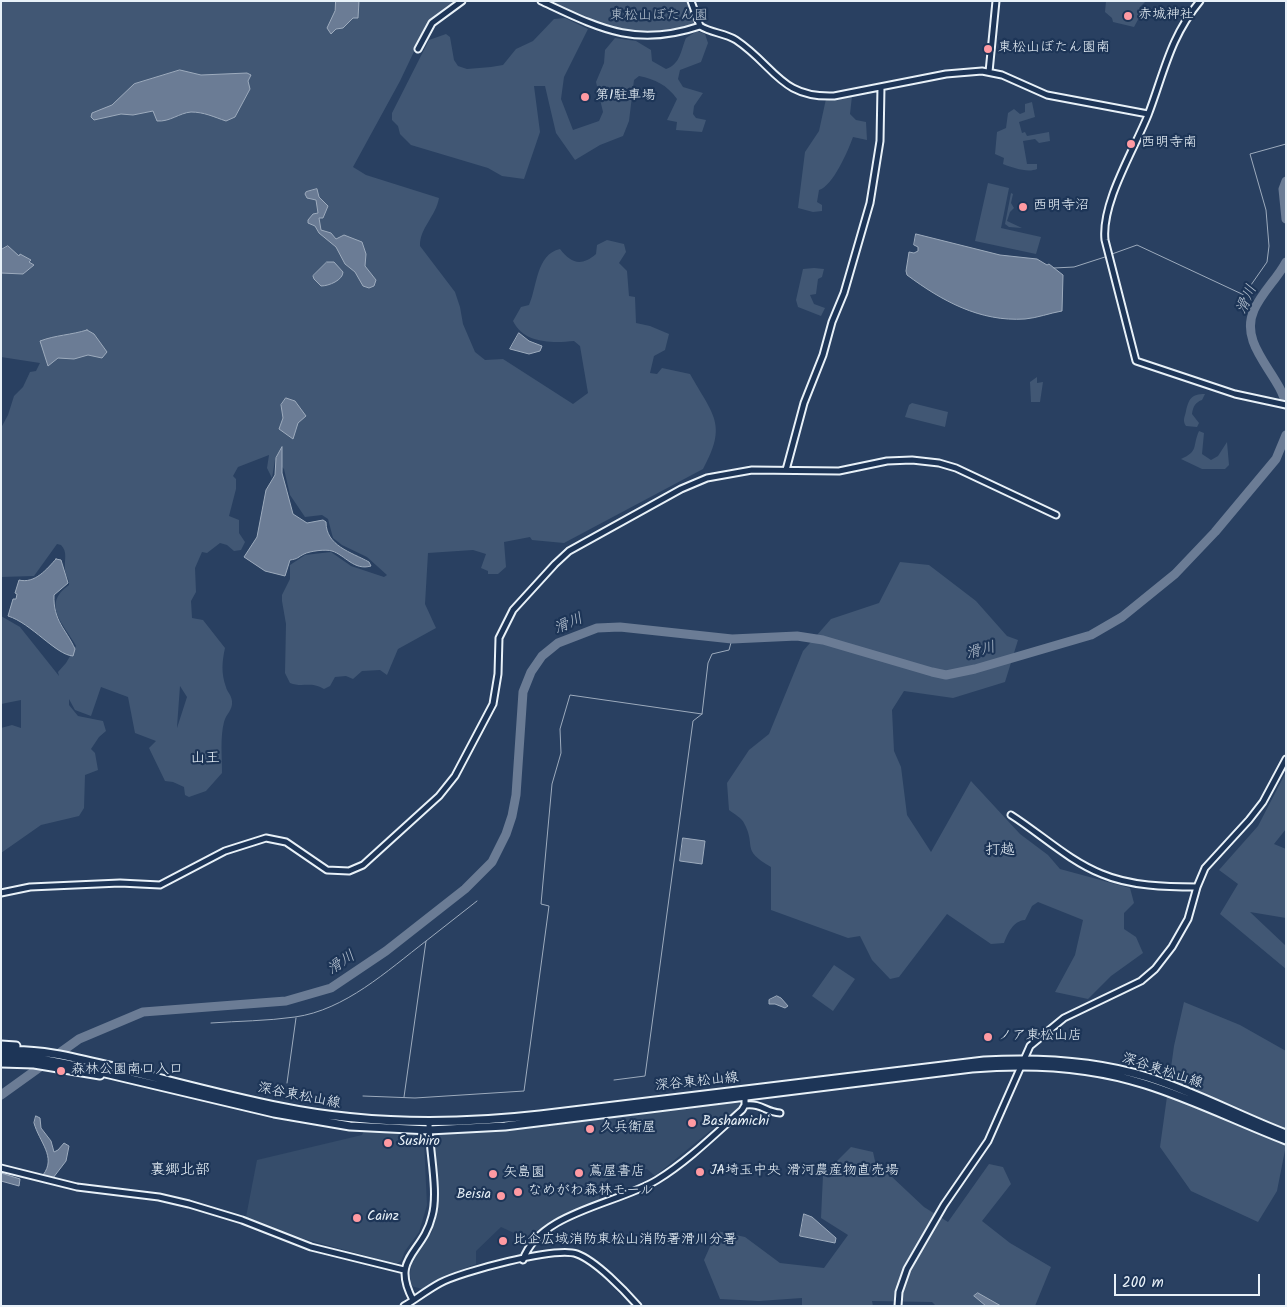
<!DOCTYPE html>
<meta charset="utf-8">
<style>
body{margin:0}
#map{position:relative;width:1287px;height:1307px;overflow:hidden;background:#294061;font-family:Kalam,sans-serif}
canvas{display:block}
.frame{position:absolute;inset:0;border:2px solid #e8f1f8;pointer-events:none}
.scale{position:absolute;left:1114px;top:1274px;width:146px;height:22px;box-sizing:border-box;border:2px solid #e8f1f8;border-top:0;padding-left:6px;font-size:15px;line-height:18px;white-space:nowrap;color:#e8f1f8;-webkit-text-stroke:4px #1d3557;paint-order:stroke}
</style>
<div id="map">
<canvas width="1287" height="1307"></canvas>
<div class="frame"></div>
<div class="scale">200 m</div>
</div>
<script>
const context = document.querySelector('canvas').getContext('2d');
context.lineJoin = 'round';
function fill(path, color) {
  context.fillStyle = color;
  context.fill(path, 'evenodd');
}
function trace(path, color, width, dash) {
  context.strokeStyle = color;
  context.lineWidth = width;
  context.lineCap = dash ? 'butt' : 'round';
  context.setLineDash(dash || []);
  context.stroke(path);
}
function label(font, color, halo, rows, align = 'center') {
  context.font = font + ' Kalam,"Klee One",sans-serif';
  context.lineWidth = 4.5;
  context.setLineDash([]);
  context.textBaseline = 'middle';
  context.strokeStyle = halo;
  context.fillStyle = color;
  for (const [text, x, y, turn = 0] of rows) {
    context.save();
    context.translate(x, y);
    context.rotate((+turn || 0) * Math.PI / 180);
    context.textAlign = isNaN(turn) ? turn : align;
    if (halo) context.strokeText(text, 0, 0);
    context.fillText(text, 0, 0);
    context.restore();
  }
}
const built = new Path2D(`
 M737,1102L740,1104L738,1108L655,1176L647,1169L609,1178L599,1186V1201L573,1210L548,1223L529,1240L501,1227L476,1251V1264L445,1276L422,1289L411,1286L410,1274L412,1260L432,1232L437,1214L434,1142L440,1134L512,1130Z
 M364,1131L418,1135L424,1142L427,1205L419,1232L405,1251L401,1261L396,1264L301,1238L246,1217L257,1160L362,1135Z`);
const green = new Path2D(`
 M1,1H456L429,20L400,81L353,167L366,175L439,198C436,216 419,229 420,246L455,292L460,307L463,324L475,352L485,360L503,359L573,404L588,393L580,346L574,341C553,343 524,344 513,321L521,307L529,305C537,288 536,254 560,249C571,263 581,267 596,254L597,245L607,240L624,244L626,252L619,263L627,271L629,296L635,297L636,323L650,326L669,334L665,350L654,356L650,373L657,374L662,368L690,374C713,415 728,424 703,469L564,543L532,540L530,537L504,542L506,567L498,574H488V571L481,568L486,554L473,550L428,553L425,604L436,628L398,649L387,675L380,670L362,671L353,679L346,676L335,677L330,686L324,689C310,681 302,688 290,683L285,673L286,624L282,601V595L290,579V565L305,555L331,552L351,566L384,577L387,575L367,557L342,545L333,538L328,519L322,515L305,517L290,495L284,469L275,460L272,478L267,468L269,455L238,467L233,476L236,479V489L229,516L239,520V533L245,542L241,550L234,551L227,545L220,543L207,553L202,552L195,568L196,592L191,601L192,618L203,620L225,648C222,662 221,673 226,687C227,692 231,694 232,701C233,710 226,714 224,722C220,738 222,756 222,773L206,791L189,797L185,795L184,787L173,782L165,781L149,748L156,741L135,733L128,697L101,687L91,716L75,710L69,699V705L78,716L103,721L106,731L99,737L91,749L95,753L98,770L85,775L84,808L79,816L41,825L1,853V728L12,725L21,728V700L1,704V616L20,627L59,676L58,672L66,663L76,646C65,625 40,605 69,585C70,579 65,576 65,569C64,560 68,552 61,545L57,544L34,576L1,577V428L8,415L14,396L23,387L30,372L36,371L40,363L1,357ZM180,686L187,697L177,728V727Z
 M547,1H688L694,24C686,30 672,31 661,32C619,36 585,19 547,1Z
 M1106,1H1146L1140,7V16L1134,27L1113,22L1112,18L1105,12Z
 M565,18L588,29L564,77L561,99L573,130L599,121L603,112L596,82L604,63L605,50L615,38L636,41L651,50L652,61L666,69C681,64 681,49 686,38L697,31L705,34L708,43L701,62L680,70L678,79L683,87L703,93L694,106L693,114L696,118L706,120L702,132L676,130L677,122L667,120L677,99C667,85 655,79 639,76L634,80L629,121L623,136L600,145L575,160L556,133L545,86H534L540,132L524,179L502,176L488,168L411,145L400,134L398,126L392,120V113L429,40L446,34L450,37L454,60L458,66L467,69L491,67L503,65L516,49L533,41L554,19Z
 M852,96L850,114L856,120L866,122L867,140L853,137C848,151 833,186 819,190L817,202L822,205V211L813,212L798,208L805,152L819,131L826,99Z
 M1032,102L1035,117L1019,122L1022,133L1025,132L1027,136L1049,132L1050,141L1039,143L1035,139L1023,141L1027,164H1037V169C1028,173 1013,168 1003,164L1004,158L995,154L997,132L1006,128L1008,113L1014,109L1020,114L1025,112V104Z
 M988,183L1009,188L1001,228L1041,237L1036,254L975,241Z
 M1011,193L1013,194L1011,203L1014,208L1010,212L1007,221L1022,228L1009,227L1005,224Z
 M814,268L824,269L822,277L818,279L816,294L810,295L814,304L825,308L821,316L798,307L796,300L803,269Z
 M1037,377V383L1043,382L1040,402H1031L1030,382Z
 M1205,394L1202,400C1196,402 1193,406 1192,414L1199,423L1197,427L1186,426C1182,420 1185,417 1186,411C1189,399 1191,394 1205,394Z
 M912,403L948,412L945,427L905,417L909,405Z
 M1199,431L1204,433L1202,454L1211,460L1218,456L1227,442L1229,465L1225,469H1202L1181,459C1199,451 1192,447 1199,431Z
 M900,562L929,565L976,601L1007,636L1018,640L1005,682L953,698L904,691L892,710L894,751L901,767L907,815L931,852L971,781L1020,834L1048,855L1060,869L1130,888L1134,903L1124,913V929L1136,937L1143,953L1111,976L1088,999L1055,992L1075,955L1083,920L1038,902L1032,906L1025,920C1013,921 1008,933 1004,943L991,944L947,914L899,977L890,979L872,960L860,936L848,938L771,910V867C740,849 757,847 744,823C742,818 734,814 729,810L727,783L749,750L769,734L803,651L831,619L879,603Z
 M1286,772V829L1274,844L1286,849V918L1250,912L1286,946V969L1220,914L1238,884L1219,870L1258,826Z
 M834,965L855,979L833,1011L812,996Z
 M1184,1002L1240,1025L1286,1051V1145L1277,1191L1258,1222L1191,1191L1160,1147L1174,1046Z
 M851,1147L873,1152L875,1161L924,1207L948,1222L989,1164L1003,1167L1011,1184L982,1221L1010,1243L1051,1267L1035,1306H936L932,1302L872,1301L873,1306H802V1298L759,1301L720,1299L704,1260L717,1231L745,1237L780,1263L824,1268L848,1235L821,1218L823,1175Z`);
const water = new Path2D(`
 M336,1H359L358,18H353L343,28L336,29L331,34L327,28L335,11Z
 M180,70L201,75L247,73L251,75L248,81L250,89L235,117L226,121C214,117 204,112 191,112C179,113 170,122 157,121L153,111L133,115L121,114L94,120L91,117L92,113L112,105L134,84Z
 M317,189L319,197L328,206L323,218H319L321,230L331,233L336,239L344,235L362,242L366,254L365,266L376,280L374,286L369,288L363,286L355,272L345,264L336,247L319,233L315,226L308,223V220L313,214L318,213L316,200L307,198L305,194L306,192Z
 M916,234L1000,255L1037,259L1047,265L1049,264L1063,275L1062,311C1050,313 1037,318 1025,319C980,322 942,301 907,275L906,271L909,252L914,253L918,251V247L914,245Z
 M8,246L19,256L20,254L31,260L29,262L34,265L23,274L1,273V250Z
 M327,262H334L343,272C343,280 329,286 321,286L314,279L313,276Z
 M87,330L94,334L107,352L102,358L88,355L74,359L58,358L48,366L40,341C56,335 71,335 87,330Z
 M519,333L529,341L542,346L540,351L529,354L510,349Z
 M286,398L295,401L306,416L298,423L293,439L279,429L283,418L281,405Z
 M282,447V473L293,514L307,523L323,520L326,522C326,546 351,552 369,562L371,566C354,571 345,555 332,551C326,549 310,551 304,554C298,557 298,559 290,560L285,576L265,571L244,557L257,537L266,490L275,475L276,458Z
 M56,559L61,560L68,583L54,595C53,621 66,629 75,649L73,656C56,655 31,623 8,616L13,599H16L17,594L15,593L19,580C35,584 47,569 56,559Z
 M683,838L705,841L702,864L680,861Z
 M777,996L781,998L788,1006L785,1008L775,1004H769V1000Z
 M36,1116L40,1118L41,1128L51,1141L54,1152L58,1150L64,1143L69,1146L66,1161L53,1178L43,1175C57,1157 39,1142 34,1123Z
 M1,1173L20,1179L19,1186L1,1181Z
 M804,1214L812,1217L836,1238L835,1243L800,1236Z
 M978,1293L1001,1306H986L974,1296Z`);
const stream = new Path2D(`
 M1112,254L1137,245L1244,295L1267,262L1269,246L1266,210L1250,154L1286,144
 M1054,268L1074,267L1108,256
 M211,1023C238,1021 267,1021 295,1017C345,1010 387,971 426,941
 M614,1080L645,1076L693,721L702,714L708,663L712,654L729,650L732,639
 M287,1083L296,1018
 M363,1096L415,1098L524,1091L549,906L541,904L552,784L561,753L560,729L570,695L702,714
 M404,1097L426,941L477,901`);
const river = new Path2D(`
 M1286,181L1283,189L1286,219
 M1286,262C1277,279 1262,292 1254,310C1238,345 1280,374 1286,405
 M1,1095L79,1039L143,1012L286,1001L331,988L386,951L465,889L492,862L506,834L512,816L516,795L523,692L531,672L542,656L558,643L597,628L620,627L732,639L797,636L823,640L932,672L946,675L975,669L1091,635L1122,617L1175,574L1215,532L1276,459L1286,435`);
const minor = new Path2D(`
 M541,1C599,28 635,48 700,26
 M691,1L700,26C711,33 725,33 736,40C775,66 780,98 834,96L946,74L982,71L1002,75L1047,95L1148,114
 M1200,1C1170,37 1164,73 1148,115C1134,150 1101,203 1105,240L1136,361L1235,394L1286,405
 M418,49L432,23L462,1
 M989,72L996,1
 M786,470L804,403L823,355L832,322L844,293L870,203L880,141L881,87
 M1011,815C1041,834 1069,861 1102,874C1130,886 1166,887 1197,887
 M1,893L30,887L120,883L160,885L225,851L266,838L286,842L327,870L349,871L363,865L439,796L455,776L493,704L498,674L499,638L513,610L555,564L569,551L681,489L707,478L752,470L839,471L887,461L912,460L939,463L956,468L1056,515
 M745,1105C762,1103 765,1112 780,1113
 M1,1168L77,1187L159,1197L189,1204L242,1220L311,1247L404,1270
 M523,1260C539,1212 618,1204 657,1180C688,1161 715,1134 742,1110L745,1105V1095
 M413,1300C390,1257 423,1254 432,1216C439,1192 429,1150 429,1123
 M404,1306C416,1299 427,1290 440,1283C460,1272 556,1246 577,1254C596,1261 624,1290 638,1306
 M898,1306L899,1292L907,1269L944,1205L988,1141L1030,1046L1064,1018L1141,981L1155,969L1172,947L1188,919L1197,887L1205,868L1249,820L1263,802L1286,759`);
const major = new Path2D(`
 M1,1045L16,1046
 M1,1051C40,1048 80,1059 117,1068C171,1081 225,1096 280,1107C367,1125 452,1125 540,1115L984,1061C1039,1058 1095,1061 1147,1077C1195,1092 1239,1116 1286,1134
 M1,1057H30L67,1064L274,1113L350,1126L429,1130L505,1126L972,1068C1031,1063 1089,1066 1145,1084C1193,1099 1239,1122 1286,1140
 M1,1063L34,1064L100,1075`);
const markers = [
 [1128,16,5,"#ff9aa2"],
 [988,49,5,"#ff9aa2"],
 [585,97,5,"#ff9aa2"],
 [1131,144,5,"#ff9aa2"],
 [1023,207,5,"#ff9aa2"],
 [988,1037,5,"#ff9aa2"],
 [61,1071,5,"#ff9aa2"],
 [692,1123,5,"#ff9aa2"],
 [590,1129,5,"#ff9aa2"],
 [388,1143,5,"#ff9aa2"],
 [700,1172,5,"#ff9aa2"],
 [579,1173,5,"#ff9aa2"],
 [493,1174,5,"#ff9aa2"],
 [518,1192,5,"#ff9aa2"],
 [501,1196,5,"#ff9aa2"],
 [357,1218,5,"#ff9aa2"],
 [503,1241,5,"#ff9aa2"]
];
const poiNames = [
 ["赤城神社",1138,16],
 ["東松山ぼたん園南",998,49],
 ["第1駐車場",595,97],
 ["西明寺南",1141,144],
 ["西明寺沼",1033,207],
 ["ノア東松山店",998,1037],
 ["森林公園南口入口",71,1071],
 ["Bashamichi",702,1123],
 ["久兵衛屋",600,1129],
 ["Sushiro",398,1143],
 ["JA埼玉中央 滑河農産物直売場",710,1172],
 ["蔦屋書店",589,1173],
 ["矢島園",503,1174],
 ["なめがわ森林モール",528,1192],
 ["Beisia",491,1196,"right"],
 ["Cainz",367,1218],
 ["比企広域消防東松山消防署滑川分署",513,1241]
];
const parkNames = [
 ["東松山ぼたん園",659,17]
];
const streetNames = [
 ["深谷東松山線",1162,1072,18],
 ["深谷東松山線",697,1083,-6],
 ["深谷東松山線",299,1097,11]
];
const waterNames = [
 ["滑川",1248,300,-66],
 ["滑川",569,625,-23],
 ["滑川",981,652,-15],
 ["滑川",342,964,-34]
];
const neighbourhoodNames = [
 ["山王",205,759],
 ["打越",1000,851],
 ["裏郷北部",180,1171]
];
fill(built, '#364d6b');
fill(green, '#415774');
fill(water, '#6b7c95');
trace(water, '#9dabbd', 1);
trace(stream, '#9dabbd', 1);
trace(river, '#6b7c95', 9);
trace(minor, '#e8f1f8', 9);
trace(major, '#e8f1f8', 11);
trace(minor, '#1d3557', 5);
trace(major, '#1d3557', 7);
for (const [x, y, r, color] of markers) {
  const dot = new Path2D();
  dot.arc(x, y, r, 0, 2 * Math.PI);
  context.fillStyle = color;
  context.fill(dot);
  trace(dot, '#1d3557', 2);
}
label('14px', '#e8f1f8', '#1d3557', poiNames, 'left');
label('14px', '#b6c3d0', '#1d3557', parkNames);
label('14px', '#e8f1f8', '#1d3557', streetNames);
label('italic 15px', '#b6c2d0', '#1d3557', waterNames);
label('15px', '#e8f1f8', '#1d3557', neighbourhoodNames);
</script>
